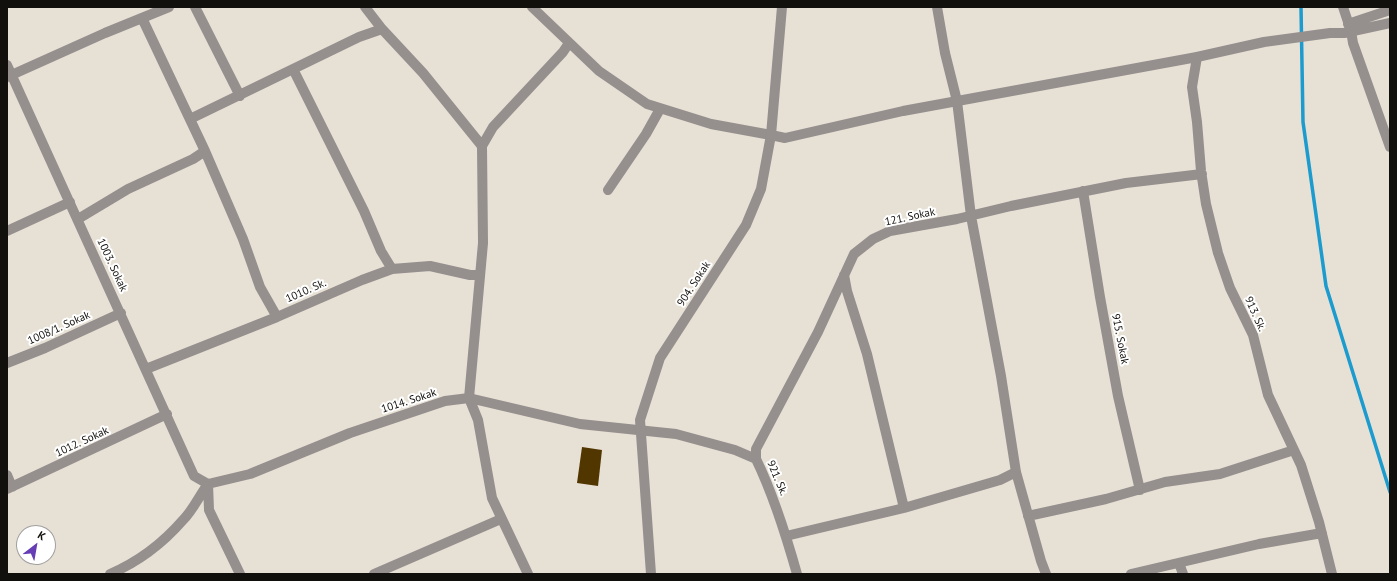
<!DOCTYPE html>
<style>
body{margin:0}
#map{position:relative;width:1397px;height:581px;overflow:hidden;background:#e7e0d5;font-family:"PT Sans",sans-serif}
canvas{display:block}
.frame{position:absolute;inset:0;border:8px solid #12100c;pointer-events:none}
.north{position:absolute;left:16px;top:525px;width:40px;height:40px;box-sizing:border-box;background:#fff;border:1px solid #a09f9e;border-radius:50%;rotate:31deg;font-size:11px;font-weight:700;line-height:16px;text-align:center;color:#12100c}
.north::after{content:'';display:block;margin:auto;width:14px;height:18px;background:#663db5;clip-path:polygon(50% 0,100% 100%,50% 72%,0 100%)}
</style>
<div id="map">
<canvas width="1397" height="581"></canvas>
<div class="frame"></div>
<div class="north">K</div>
</div>
<script>
const context = document.querySelector('canvas').getContext('2d');
context.lineJoin = 'round';
function trace(path, color, width, dash) {
  context.strokeStyle = color;
  context.lineWidth = width;
  context.lineCap = dash ? 'butt' : 'round';
  context.setLineDash(dash || []);
  context.stroke(path);
}
function fill(path, color) {
  context.fillStyle = color;
  context.fill(path, 'evenodd');
}
function label(font, color, halo, rows, align = 'center') {
  context.font = font + ' "PT Sans",sans-serif';
  context.lineWidth = 4;
  context.setLineDash([]);
  context.textBaseline = 'middle';
  context.strokeStyle = halo;
  context.fillStyle = color;
  for (const [text, x, y, turn = 0] of rows) {
    context.save();
    context.translate(x, y);
    context.rotate((+turn || 0) * Math.PI / 180);
    context.textAlign = isNaN(turn) ? turn : align;
    if (halo) context.strokeText(text, 0, 0);
    context.fillText(text, 0, 0);
    context.restore();
  }
}
const stream = new Path2D(`
 M1301,7L1303,122L1326,286L1390,492`);
const building = new Path2D(`
 M582,447L602,450L598,486L577,483Z`);
const minor = new Path2D(`
 M195,7L240,96
 M365,7L382,29
 M532,7L599,71L647,104L711,124L771,135
 M937,7L945,53L957,101L971,216L1001,376L1016,472L1041,561L1046,574
 M1343,7L1351,31
 M142,18L205,151L243,239L260,287L277,317
 M1197,57L1192,87L1197,122L1201,171L1206,204L1218,253L1230,288L1253,335L1268,395L1301,465L1319,522L1332,574
 M7,65L194,476L208,484L250,474L350,433L445,401L469,398L580,424L676,434L735,450L756,459C774,496 786,535 797,574
 M293,69L364,211L381,251L392,269
 M7,77L105,33L169,7
 M190,119L359,37L382,29L423,73L482,146
 M608,190L646,134L660,109
 M1083,191L1100,297L1118,396L1140,490
 M78,219L128,189L193,159L205,151
 M7,231L70,202
 M844,275L847,291L867,354L904,508
 M7,363L45,348L121,313
 M146,369L277,317L362,280L392,269L430,266L470,275H480
 M756,459V449L818,332L854,254L873,239L890,231L957,219L1011,206L1126,183L1202,174
 M7,475L12,487
 M208,484L209,510L240,574
 M7,489L167,414
 M1028,516L1106,499L1165,482L1220,474L1294,450
 M786,536L904,508L1000,480L1016,472
 M1179,563L1183,574
 M110,574C138,562 163,543 183,520C193,510 199,496 208,484
 M374,574L501,519
 M528,574L492,498L478,420L469,398L483,243L482,146L493,127L563,52L569,43
 M1131,574L1259,544L1322,533`);
const tertiary = new Path2D(`
 M1348,24L1390,10
 M1351,31L1353,43L1390,147
 M771,135L785,138L903,111L1197,57L1264,42L1330,33H1344L1390,23
 M651,574L640,420L660,358L746,225L761,189L771,135L782,7`);
const streetNames = [
 ["121. Sokak",910,217,-12],
 ["1003. Sokak",112,265,65],
 ["904. Sokak",694,284,-57],
 ["1010. Sk.",306,291,-24],
 ["913. Sk.",1255,314,66],
 ["1008/1. Sokak",59,328,-24],
 ["915. Sokak",1120,339,79],
 ["1014. Sokak",409,401,-18],
 ["1012. Sokak",82,442,-25],
 ["921. Sk.",777,478,67]
];
trace(stream, '#1c9bce', 3.5);
fill(building, '#523600');
trace(minor, '#958f8e', 10);
trace(tertiary, '#958f8e', 10);
label('11px', '#12100c', '#fff', streetNames);
</script>
